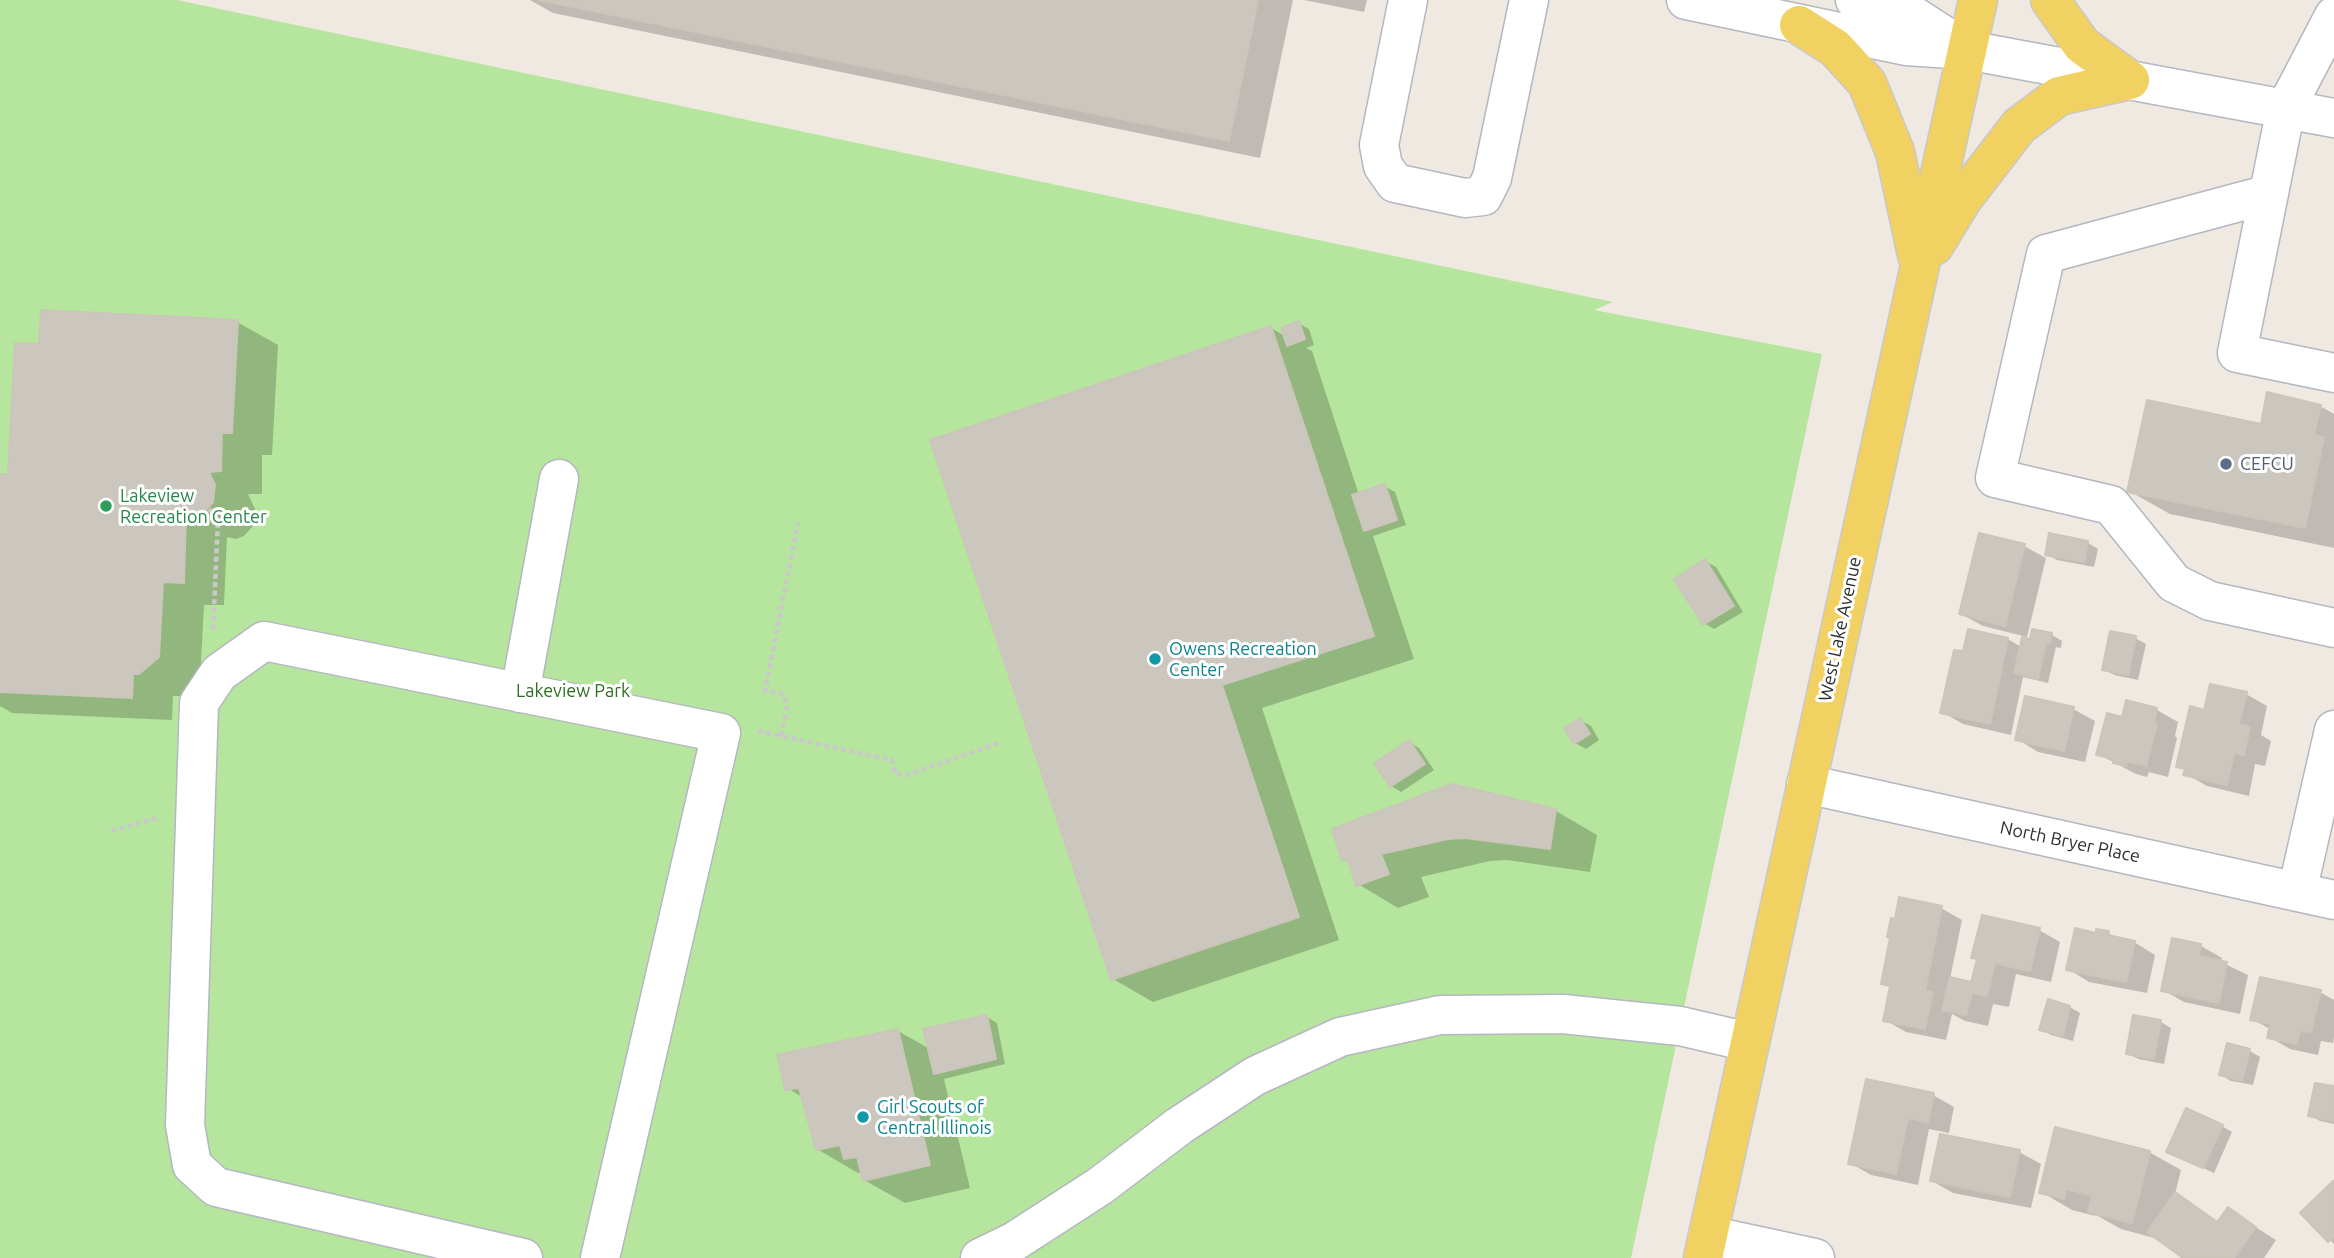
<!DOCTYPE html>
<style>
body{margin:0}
canvas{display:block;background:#efe9e1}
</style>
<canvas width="2334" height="1258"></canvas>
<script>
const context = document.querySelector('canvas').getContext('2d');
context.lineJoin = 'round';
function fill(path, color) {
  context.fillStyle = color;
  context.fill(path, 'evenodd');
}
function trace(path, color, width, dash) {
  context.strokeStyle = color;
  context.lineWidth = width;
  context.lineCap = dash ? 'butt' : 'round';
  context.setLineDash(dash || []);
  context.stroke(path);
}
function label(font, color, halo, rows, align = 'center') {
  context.font = font + ' Ubuntu,sans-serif';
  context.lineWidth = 6;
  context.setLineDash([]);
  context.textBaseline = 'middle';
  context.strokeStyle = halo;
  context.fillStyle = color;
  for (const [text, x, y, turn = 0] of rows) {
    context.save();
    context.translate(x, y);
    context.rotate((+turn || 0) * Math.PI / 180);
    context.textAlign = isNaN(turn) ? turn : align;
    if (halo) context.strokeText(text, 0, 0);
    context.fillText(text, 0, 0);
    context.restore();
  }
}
const green = new Path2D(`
 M0,0H177L1613,302L1594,310L1822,354L1631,1258H0Z`);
const shadow = new Path2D(`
 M530,0H1293L1260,158L553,13Z
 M1304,0H1367L1364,12Z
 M237,322L278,345L272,455H262V494H248L255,509L253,526L244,536L236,539L227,537L224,605H204L200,681L180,696H173L172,720L12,713L0,706V475L9,476L41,346Z
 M1298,323L1309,329L1314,345L1306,348L1312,351L1359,495L1384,486L1395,492L1406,525L1373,536L1414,659L1262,708L1339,940L1153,1002L1113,979L1271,328L1285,336Z
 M2320,406L2334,414V548L2170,514L2129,491L2262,426Z
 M2088,543L2098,549L2094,567L2057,560L2047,554Z
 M2024,546L2046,558L2027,637L1983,626L1961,614Z
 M1705,561L1716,567L1743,612L1714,629L1704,623Z
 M2033,631L2052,635L2062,641L2061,648L2056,647L2048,683L2023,677L2011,735L1963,724L1942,712L1965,654L2008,639L2021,647L2033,641Z
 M2135,638L2146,644L2138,680L2114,675L2104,669Z
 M2246,694L2267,706L2261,735L2271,741L2265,766L2255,764L2249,796L2207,786L2186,774V771L2178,766L2206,712Z
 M2127,702L2157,710L2178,722L2175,736L2177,738L2168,777L2149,772L2147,777L2136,774L2098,754L2123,719Z
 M2073,709L2095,721L2085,762L2038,752L2017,739Z
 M1580,720L1591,726L1599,740L1586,749L1575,743Z
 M1409,742L1419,748L1434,770L1401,792L1391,786Z
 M1452,786L1556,811L1597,835L1590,872L1507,860L1490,861L1421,877L1429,897L1398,908L1358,884L1351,864L1343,859Z
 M1941,908L1962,920L1950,979L1972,984L1978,960L1973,957L2039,930L2060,942L2051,982L2016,974L2009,1007L1993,1004L1988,1026L1965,1021L1952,1014L1946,1040L1906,1032L1885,1020L1892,988L1883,983Z
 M2108,933L2119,939L2134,942L2155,955L2147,993L2089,982L2068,969L2097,935Z
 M2173,940L2201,946L2222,958L2221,962L2248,975L2240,1014L2184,1002L2163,990Z
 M2320,992L2334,1000V1037L2333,1043L2321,1041L2318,1055L2290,1049L2269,1037L2270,1029L2252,1019Z
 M2049,1001L2070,1007L2080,1013L2073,1041L2051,1035L2041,1029Z
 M987,1017L997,1023L1005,1064L944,1079L970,1188L905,1203L864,1180L862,1172L858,1173L817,1149L804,1098L787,1088L898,1031L930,1049Z
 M2161,1022L2171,1028L2164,1064L2138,1059L2128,1053Z
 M2228,1046L2250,1051L2260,1057L2253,1085L2231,1081L2221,1075Z
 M2316,1085L2334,1088V1124L2320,1121L2310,1115Z
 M1933,1095L1954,1107L1949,1133L1929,1129L1918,1185L1871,1175L1850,1163Z
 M2222,1126L2232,1132L2214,1173L2168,1152Z
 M2019,1152L2041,1164L2031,1208L1953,1193L1932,1181Z
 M2149,1152L2181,1170L2175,1194L2219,1222L2228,1210L2276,1240L2264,1258H2186L2158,1239L2121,1229L2096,1215L2095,1216L2072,1210L2041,1192Z
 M2333,1183L2334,1184V1244L2302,1213Z`);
const building = new Path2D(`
 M539,0H1258L1229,141Z
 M41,310L238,320L232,433H222L221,471L209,472L215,485L213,502L203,513L194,516L186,515L184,583L163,582L159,657L139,674H133L132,698L0,692V474H8L15,343L39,344Z
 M1299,321L1305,339L1287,346L1281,328Z
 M1271,326L1374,636L1222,685L1299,917L1111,980L930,440Z
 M2267,392L2321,405L2314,435L2324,437L2305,528L2127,492L2147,400L2261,424Z
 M1385,484L1397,520L1364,531L1352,495Z
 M1979,533L2025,544L2005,626L1959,614Z
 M2049,533L2088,541L2084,562L2045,555Z
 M1705,559L1734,606L1703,625L1674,579Z
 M1968,629L2008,638L1990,724L1940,713L1954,650L1963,651Z
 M2032,629L2052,633L2050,643L2046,642L2038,679L2014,673L2022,637L2030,639Z
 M2110,631L2136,636L2128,675L2102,670Z
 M2210,684L2247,692L2239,724L2250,727L2244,755L2234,753L2227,785L2183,775L2185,769L2176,767L2190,706L2204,710Z
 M2025,696L2074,707L2064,751L2015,740Z
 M2126,700L2157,708L2154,723L2157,724L2146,766L2127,761L2126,766L2113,763L2114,759L2096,755L2107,713L2122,717Z
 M1580,718L1590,734L1574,744L1564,728Z
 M1409,740L1425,764L1390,787L1374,763Z
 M1452,784L1556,809L1550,849L1465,838L1448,839L1381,854L1389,874L1356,886L1348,860L1342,861L1332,829Z
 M1899,897L1942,906L1925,991L1933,992L1925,1029L1883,1021L1890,986L1881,984L1890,937H1887L1891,918L1895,919Z
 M1982,915L2040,928L2030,971L1995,963L1987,996L1972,993L1966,1015L1942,1010L1950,977L1971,982L1977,959L1971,958Z
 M2075,928L2096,933V929L2109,931L2108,935L2135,941L2126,982L2066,970Z
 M2172,938L2201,944L2199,956L2227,962L2219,1003L2161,991Z
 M2260,977L2321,990L2311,1032L2300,1030L2297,1044L2267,1038L2270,1024L2250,1020Z
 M2048,999L2070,1006L2063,1036L2039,1030Z
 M987,1015L996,1059L934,1074L923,1029Z
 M2133,1015L2161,1020L2154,1059L2126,1054Z
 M898,1029L930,1165L863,1181L857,1157L844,1159L840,1145L816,1150L799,1088L785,1090L777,1055Z
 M2227,1043L2250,1049L2242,1081L2219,1075Z
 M1866,1079L1934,1093L1928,1122L1908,1118L1896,1174L1848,1164Z
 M2315,1083L2334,1086L2333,1121L2308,1116Z
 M2186,1108L2223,1125L2203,1168L2166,1152Z
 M2055,1127L2150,1151L2132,1223L2088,1212L2092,1195L2066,1189L2064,1199L2039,1193Z
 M1940,1134L2020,1150L2010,1197L1930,1181Z
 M2333,1181L2334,1236L2328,1242L2300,1213Z
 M2175,1192L2217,1222L2228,1207L2256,1227L2234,1258H2183L2147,1232Z`);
const path = new Path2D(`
 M209,509L218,520L213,631
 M758,731L892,760L895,774L906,775L999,743
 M781,736L787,707L783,694L765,691L798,523
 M111,831L157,818`);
const minor = new Path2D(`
 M1408,0L1379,145L1383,166L1395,183L1465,198L1483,196L1492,178L1529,0
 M1686,0L1906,46L1967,50L2334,118
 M1855,0L1909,13L1962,47
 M2334,16L2286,108L2237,353L2334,373
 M2269,194L2046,254L1995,478L2111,505L2174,583L2210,601L2334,628
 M520,693L559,479
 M1806,784L2334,900
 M2297,892L2334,730
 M1708,1235L1815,1258
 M523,1258L216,1187L192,1165L185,1125L199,703L219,673L264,641L721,733L600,1258
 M980,1258L1015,1241L1100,1186L1179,1126L1255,1076L1340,1037L1440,1015L1563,1014L1680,1026L1749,1042`);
const major = new Path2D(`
 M2050,0L2082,45L2130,80
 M1799,25L1835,48L1867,83L1895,152L1917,255
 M1934,246L1962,200L2019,126L2059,96L2130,80
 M1703,1258L1978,0`);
const markers = [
 [2226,464,7,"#5c6f8a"],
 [106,506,7,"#2e9e5b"],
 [1155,659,7,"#0f9aa8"],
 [863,1117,7,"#0f9aa8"]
];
const serviceNames = [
 ["CEFCU",2240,464]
];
const leisureNames = [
 ["Lakeview",120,496],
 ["Recreation Center",120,517]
];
const streetNames = [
 ["West Lake Avenue",1840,629,-78],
 ["North Bryer Place",2070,842,12]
];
const cultureNames = [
 ["Owens Recreation",1169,649],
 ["Center",1169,670],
 ["Girl Scouts of",877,1107],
 ["Central Illinois",877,1128]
];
const parkNames = [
 ["Lakeview Park",573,691]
];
fill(green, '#b6e59e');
fill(shadow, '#0003');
fill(building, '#cbc7bf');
trace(building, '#cbc5ba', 2);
trace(minor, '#b4b7c1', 41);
trace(major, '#c9c9c9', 41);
trace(path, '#c9c9c9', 4.5, [5, 3.5]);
trace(minor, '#fff', 38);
trace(major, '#f2d163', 38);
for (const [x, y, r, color] of markers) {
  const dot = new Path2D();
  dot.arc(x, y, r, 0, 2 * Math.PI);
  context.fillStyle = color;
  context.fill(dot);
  trace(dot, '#fff', 2.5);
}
label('18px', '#4e5e75', '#fff', serviceNames, 'left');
label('18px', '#27864d', '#fff', leisureNames, 'left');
label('18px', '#2e2e2e', '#fff', streetNames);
label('18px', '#0d838f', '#fff', cultureNames, 'left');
label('18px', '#2c6e1b', '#fff', parkNames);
</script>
